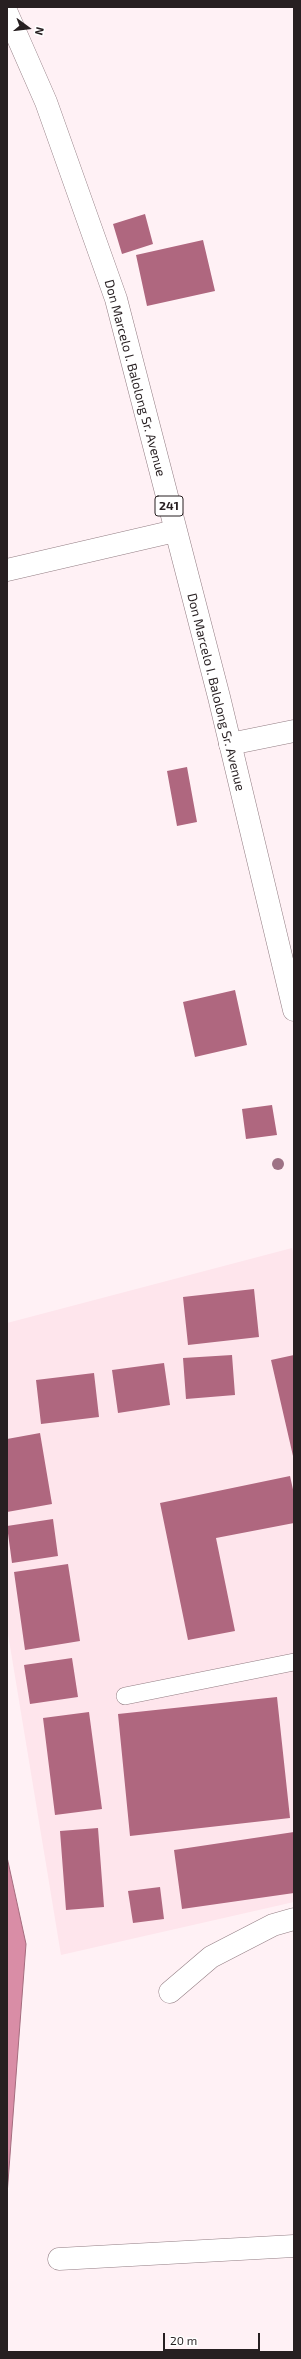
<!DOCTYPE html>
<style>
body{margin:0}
#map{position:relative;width:301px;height:2359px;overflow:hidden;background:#fff1f5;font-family:"Exo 2",sans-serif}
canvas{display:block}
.frame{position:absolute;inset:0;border:8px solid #271f21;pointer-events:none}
.north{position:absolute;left:8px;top:8px;width:40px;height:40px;-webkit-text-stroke:3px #fff;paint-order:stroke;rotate:105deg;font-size:11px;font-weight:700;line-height:16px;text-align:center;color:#271f21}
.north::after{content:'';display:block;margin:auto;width:14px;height:18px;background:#271f21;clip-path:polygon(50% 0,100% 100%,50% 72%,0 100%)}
.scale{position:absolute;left:163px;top:2333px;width:97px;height:18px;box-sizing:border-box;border:2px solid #271f21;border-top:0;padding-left:5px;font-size:12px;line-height:14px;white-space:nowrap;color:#271f21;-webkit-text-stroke:3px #fff;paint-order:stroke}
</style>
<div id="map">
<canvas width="301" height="2359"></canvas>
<div class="frame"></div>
<div class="north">N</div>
<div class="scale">20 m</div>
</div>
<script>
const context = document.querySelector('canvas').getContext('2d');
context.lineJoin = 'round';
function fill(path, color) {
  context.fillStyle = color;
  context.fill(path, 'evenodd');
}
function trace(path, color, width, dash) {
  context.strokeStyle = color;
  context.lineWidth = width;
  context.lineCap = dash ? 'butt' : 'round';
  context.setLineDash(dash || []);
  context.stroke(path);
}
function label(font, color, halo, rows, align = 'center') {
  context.font = font + ' "Exo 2",sans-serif';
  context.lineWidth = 4;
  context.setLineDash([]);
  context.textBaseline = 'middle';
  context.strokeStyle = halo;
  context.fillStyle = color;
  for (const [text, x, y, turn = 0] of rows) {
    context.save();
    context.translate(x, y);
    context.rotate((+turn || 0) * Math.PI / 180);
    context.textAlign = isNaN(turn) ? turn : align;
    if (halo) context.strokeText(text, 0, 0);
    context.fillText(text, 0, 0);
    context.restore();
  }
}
const built = new Path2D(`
 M292,1248L294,1257V1902L61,1955L7,1628V1323Z`);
const water = new Path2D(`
 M7,1857L26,1944L7,2195Z`);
const building = new Path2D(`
 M145,214L153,244L122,254L113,224Z
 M203,240L215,291L147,306L136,255Z
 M187,767L197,822L177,826L167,771Z
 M235,990L247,1045L195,1057L183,1002Z
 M272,1105L277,1135L246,1139L242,1109Z
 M254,1289L259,1337L188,1345L183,1297Z
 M232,1355L235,1395L186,1399L183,1358Z
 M294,1355V1456H293L271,1360Z
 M164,1363L170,1405L118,1413L112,1370Z
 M94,1373L99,1417L41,1424L36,1380Z
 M40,1433L52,1504L7,1512V1439Z
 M290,1476L294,1494V1523L216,1538L235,1631L188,1640L160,1503Z
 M53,1519L58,1556L12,1563L7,1526Z
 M68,1564L80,1641L25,1650L14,1572Z
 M72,1658L78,1697L30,1704L24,1665Z
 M277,1697L290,1818L130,1836L118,1714Z
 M89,1712L102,1809L55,1815L43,1718Z
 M98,1828L104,1907L66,1910L60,1831Z
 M294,1832V1893L182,1909L174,1850Z
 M160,1887L164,1919L133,1923L128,1891Z`);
const service = new Path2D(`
 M125,1696L294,1662`);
const minor = new Path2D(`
 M7,570L175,531
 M230,744L294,731
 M170,1992L211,1957L273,1925L294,1919
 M59,2259L294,2246`);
const primary = new Path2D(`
 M7,13L46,102L116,299L219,697L294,1010`);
const trees = [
 [278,1164]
];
const shields = [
 [169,506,28]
];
const shieldNames = [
 ["241",169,506]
];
const streetNames = [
 ["Don Marcelo I. Balolong Sr. Avenue",135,378,75],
 ["Don Marcelo I. Balolong Sr. Avenue",216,692,76]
];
fill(built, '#fee5ec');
fill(water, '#d98da6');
trace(water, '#a46c7e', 1);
fill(building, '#af677f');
trace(service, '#937e84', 18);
trace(minor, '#937e84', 23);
trace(primary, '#937e84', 23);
trace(service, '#fff', 17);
trace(minor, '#fff', 22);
trace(primary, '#fff', 22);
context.fillStyle = '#9e7285';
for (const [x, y] of trees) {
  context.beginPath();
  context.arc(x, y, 6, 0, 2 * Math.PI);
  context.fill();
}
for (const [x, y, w] of shields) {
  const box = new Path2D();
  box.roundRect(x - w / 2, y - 10, w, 20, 3);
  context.fillStyle = '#fff';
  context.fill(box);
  trace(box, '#271f21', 1);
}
label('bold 12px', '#271f21', null, shieldNames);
label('13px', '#271f21', '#fff', streetNames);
</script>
